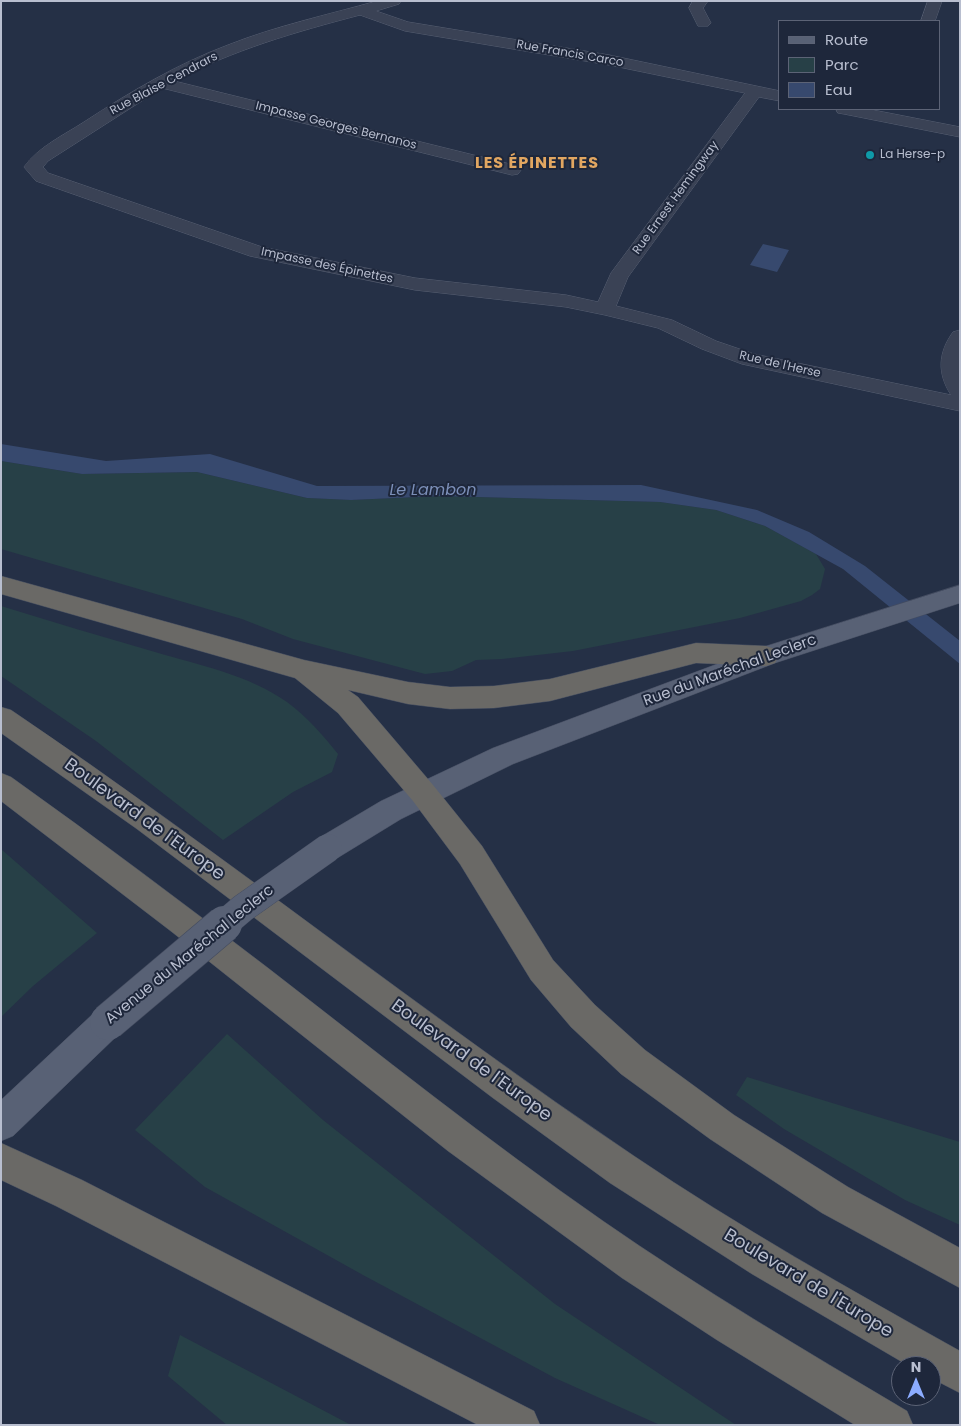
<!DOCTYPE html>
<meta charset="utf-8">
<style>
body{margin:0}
#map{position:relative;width:961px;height:1426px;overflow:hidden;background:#253046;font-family:Poppins,sans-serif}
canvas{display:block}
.frame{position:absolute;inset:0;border:2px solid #b8becf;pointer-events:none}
.legend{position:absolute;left:778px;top:20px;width:162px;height:90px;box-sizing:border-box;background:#1e273b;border:1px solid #5c6376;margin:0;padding:6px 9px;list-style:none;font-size:15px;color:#b8becf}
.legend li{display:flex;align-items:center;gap:10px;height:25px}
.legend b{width:25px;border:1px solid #5c6376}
.north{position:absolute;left:891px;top:1356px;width:50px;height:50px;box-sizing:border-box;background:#1e273b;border:1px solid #5c6376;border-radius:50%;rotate:0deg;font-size:14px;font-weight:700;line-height:20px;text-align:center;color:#b8becf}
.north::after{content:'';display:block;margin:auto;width:18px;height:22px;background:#8cacff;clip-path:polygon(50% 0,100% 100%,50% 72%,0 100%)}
</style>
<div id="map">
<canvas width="961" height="1426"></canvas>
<div class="frame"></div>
<ul class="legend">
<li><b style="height:6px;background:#586175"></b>Route</li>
<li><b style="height:14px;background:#274047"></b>Parc</li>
<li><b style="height:14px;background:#37496e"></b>Eau</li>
</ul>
<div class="north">N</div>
</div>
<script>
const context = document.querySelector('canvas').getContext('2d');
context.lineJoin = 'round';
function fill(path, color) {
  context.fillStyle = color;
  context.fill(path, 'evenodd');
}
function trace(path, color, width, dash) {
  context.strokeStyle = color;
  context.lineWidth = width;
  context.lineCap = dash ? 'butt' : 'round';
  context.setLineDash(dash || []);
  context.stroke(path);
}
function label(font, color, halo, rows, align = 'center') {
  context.font = font + ' Poppins,sans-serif';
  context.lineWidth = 4;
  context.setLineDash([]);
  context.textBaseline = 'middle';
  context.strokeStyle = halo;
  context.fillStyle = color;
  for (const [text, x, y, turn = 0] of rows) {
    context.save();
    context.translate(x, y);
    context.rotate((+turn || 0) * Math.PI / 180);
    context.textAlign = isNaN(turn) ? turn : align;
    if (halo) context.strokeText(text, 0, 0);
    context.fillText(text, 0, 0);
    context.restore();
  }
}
const green = new Path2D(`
 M1,461L82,474L197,472L307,498L351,500L440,496L660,502L716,510L765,526L816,554L825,569L820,589L812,595L801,601L740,618L573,651L502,659L476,660L452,671L425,674L293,639L242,619L1,549Z
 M1,606C52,622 104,637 155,652C199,665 249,675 287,702C307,717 323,735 338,754L332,772L293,792L223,840L96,741L1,676Z
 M1,849L97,933L33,986L1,1017Z
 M227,1034L323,1120L555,1304L736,1425H660L555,1378L363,1275L205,1187L135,1130Z
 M747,1077L960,1142V1225L905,1200L784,1129L736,1095Z
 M180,1335L351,1425H227L168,1376Z`);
const water = new Path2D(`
 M763,244L789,250L777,272L750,265Z
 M1,444L106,461L210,454L317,486L641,485L757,510L809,532L865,566L960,641V664L843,569L765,526L716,510L660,502L440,496L351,500L307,498L197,472L82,474L1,461Z`);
const minor = new Path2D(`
 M377,1H401L399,4L376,11L408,22L609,55L780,91V101L759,97L628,277L616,306L672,320L716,341L754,354L951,395C937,373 938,353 953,332L960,330V411L742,364L702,349L658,328L605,315L566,307L415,290L250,256L36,181L24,167C38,147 64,135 84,122C130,92 177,64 228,45C276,26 327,15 377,1ZM360,15L405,31L609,65L745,93L611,273L598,302L566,295L415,278L262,247L48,173L43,167L48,161L162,88L512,175L518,174L521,170L518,166L174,81C233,50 295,32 360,15Z
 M693,1H708L703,8L711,23L708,26H698L689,8Z
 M928,1H942L935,21H921Z
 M836,109H868L960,127V137L844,114L838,113Z`);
const primary = new Path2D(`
 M960,585V603L775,663L513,764L401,819L339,857L328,861L317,857L313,848L317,839L381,801L493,748L757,649Z
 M108,1006L120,1011L125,1022L120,1033L13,1136L1,1141V1100L96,1011Z`);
const trunk = new Path2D(`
 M1,576L304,660L408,682L450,687L494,686L550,679L696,643L766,646L775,649L779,656L775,663L766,666L696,663L550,701L494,708L450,709L408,704L348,690L358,697L433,785L482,846L553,960L595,1005L645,1050L734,1115L848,1187L960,1248V1288L822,1213L710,1139L621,1074L571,1027L531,980L460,864L413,801L338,713L295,678L1,594Z
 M1,707L11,710C223,853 422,1013 634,1156C739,1227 849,1289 960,1351V1393L931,1378V1366H909L897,1359L752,1274L610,1183L493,1098L137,829L1,733Z
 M1,773L11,777C98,839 183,903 268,968C379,1054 488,1141 603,1221C701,1289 804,1350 907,1411L913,1425H855L717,1340L622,1278L448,1151L172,932L1,801Z
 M1,1143L82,1180L534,1411L540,1425H478L56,1206L1,1180Z`);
const primaryBridgeFar1 = new Path2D(`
 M223,925L243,908L328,848`);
const primaryBridge = new Path2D(`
 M108,1022L224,924`);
const markers = [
 [870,155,5,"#0f9aa8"]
];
const farStreetnames = [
 ["Rue Francis Carco",570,54,10],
 ["Rue Blaise Cendrars",164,84,-28],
 ["Impasse Georges Bernanos",336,126,14],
 ["Rue Ernest Hemingway",676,198,-54],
 ["Impasse des Épinettes",327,266,12],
 ["Rue de l'Herse",780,365,13]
];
const farPoinames = [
 ["La Herse-p",880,155]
];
const streetNames = [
 ["Rue du Maréchal Leclerc",730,671,-20],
 ["Avenue du Maréchal Leclerc",190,955,-39]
];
const farDistrictnames = [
 ["LES ÉPINETTES",537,164]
];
const waterNames = [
 ["Le Lambon",433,491]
];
const nearStreetnames = [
 ["Boulevard de l'Europe",144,820,36],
 ["Boulevard de l'Europe",471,1061,36],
 ["Boulevard de l'Europe",808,1284,31]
];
fill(green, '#274047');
fill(water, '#37496e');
trace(minor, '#586073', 1);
trace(primary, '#434b5f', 1);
trace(trunk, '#444d60', 1);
fill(minor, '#3a4255');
fill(primary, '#586175');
fill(trunk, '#6a6966');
trace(primaryBridgeFar1, '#434b5f', 29, []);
trace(primaryBridge, '#434b5f', 37, []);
trace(primaryBridgeFar1, '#586175', 28);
trace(primaryBridge, '#586175', 36);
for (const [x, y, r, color] of markers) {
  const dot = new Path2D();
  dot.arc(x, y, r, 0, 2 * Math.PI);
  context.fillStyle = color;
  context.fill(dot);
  trace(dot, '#1e273b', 2);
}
label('12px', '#b8becf', '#1e273b', farStreetnames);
label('12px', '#b8becf', '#1e273b', farPoinames, 'left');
label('15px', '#b8becf', '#1e273b', streetNames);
context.letterSpacing = '1px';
label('bold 16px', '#e1a661', '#1e273b', farDistrictnames);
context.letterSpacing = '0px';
label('italic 16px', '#7c8fb8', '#1e273b', waterNames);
label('18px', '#b8becf', '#1e273b', nearStreetnames);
</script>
